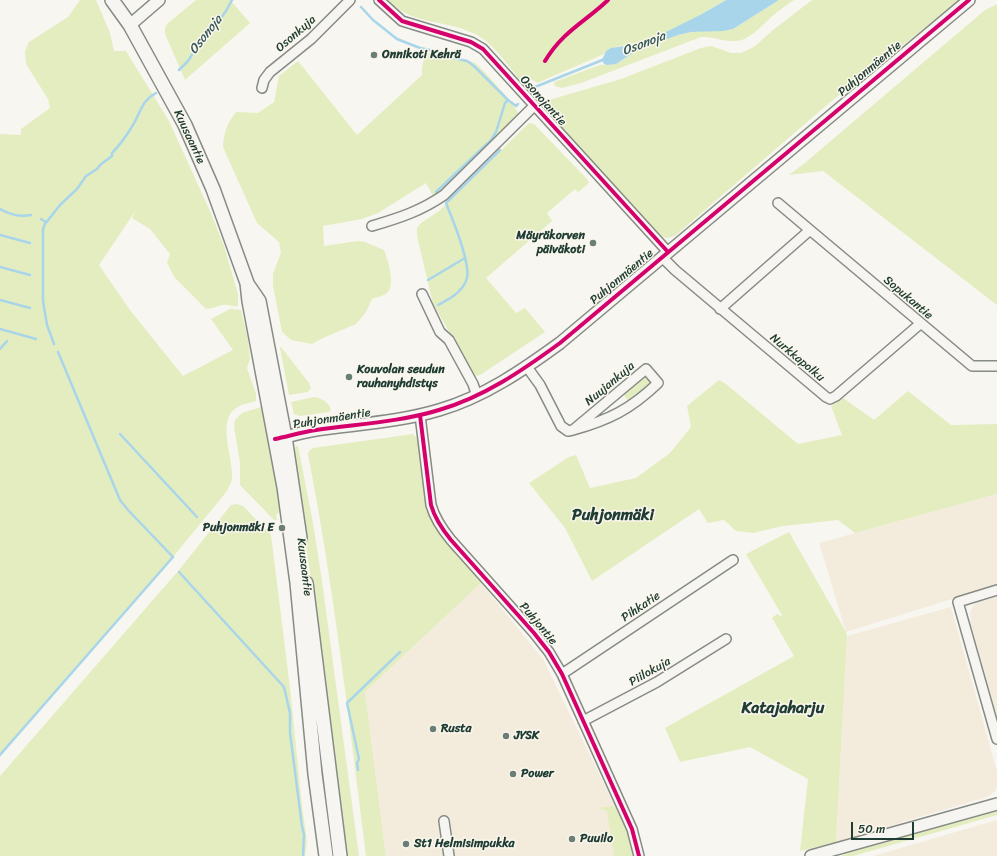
<!DOCTYPE html>
<meta charset="utf-8">
<style>
body{margin:0}
#map{position:relative;width:997px;height:856px;overflow:hidden;background:#f8f6f0;font-family:Sriracha,sans-serif}
canvas{display:block}
.scale{position:absolute;left:851px;top:822px;width:63px;height:18px;box-sizing:border-box;border:2px solid #1f3d34;border-top:0;padding-left:5px;font-size:12px;line-height:14px;white-space:nowrap;color:#1f3d34;-webkit-text-stroke:3px #fbf7ec;paint-order:stroke}
</style>
<div id="map">
<canvas width="997" height="856"></canvas>
<div class="scale">50 m</div>
</div>
<script>
const context = document.querySelector('canvas').getContext('2d');
context.lineJoin = 'round';
function fill(path, color) {
  context.fillStyle = color;
  context.fill(path, 'evenodd');
}
function trace(path, color, width, dash) {
  context.strokeStyle = color;
  context.lineWidth = width;
  context.lineCap = dash ? 'butt' : 'round';
  context.setLineDash(dash || []);
  context.stroke(path);
}
function label(font, color, halo, rows, align = 'center') {
  context.font = font + ' Sriracha,sans-serif';
  context.lineWidth = 3;
  context.setLineDash([]);
  context.textBaseline = 'middle';
  context.strokeStyle = halo;
  context.fillStyle = color;
  for (const [text, x, y, turn = 0] of rows) {
    context.save();
    context.translate(x, y);
    context.rotate((+turn || 0) * Math.PI / 180);
    context.textAlign = isNaN(turn) ? turn : align;
    if (halo) context.strokeText(text, 0, 0);
    context.fillText(text, 0, 0);
    context.restore();
  }
}
const built = new Path2D(`
 M997,494V585L846,632L819,543Z
 M481,583L543,659L631,839L634,856H386L365,692Z
 M997,596V717L971,624L970,613L973,606L977,602Z
 M951,607L997,771V786L995,791L987,797L836,842L847,636Z
 M997,820V856H873Z`);
const green = new Path2D(`
 M80,0H96L110,33L114,51H126L169,121L210,211L224,246L238,294V306C233,307 227,304 222,305C216,307 212,308 206,309L175,278L167,263L170,254L150,229L132,218L136,210L99,265L130,310L183,376L233,350L211,319L230,309L241,310L248,339L250,359L247,368L256,394V401C250,403 241,404 236,408C216,421 234,459 232,479C231,483 229,487 227,491L173,557L0,755V134L21,135V129L50,108L48,99L26,64L25,51L29,42L68,17Z
 M196,0H234L232,2L250,23L185,80L165,34V29L167,24Z
 M387,0H726C717,4 710,9 702,14C684,25 664,36 644,41C634,44 608,46 604,54L537,83L531,79L530,84L526,87C512,71 493,42 475,34C445,19 413,26 387,0Z
 M779,0H794C788,4 782,8 776,13C764,22 751,41 735,41C724,42 713,36 701,37L581,83L562,88L555,86L554,82L600,65L616,64L636,51L678,35L691,32L733,29Z
 M812,0H960L828,104L676,235C670,238 667,239 660,236L545,110L549,100L621,79L701,48L711,46L731,53H741L754,47L773,30Z
 M997,4V305L823,171L789,175L806,162L985,10Z
 M429,53C444,56 462,57 475,63C481,67 518,108 519,115L435,197L433,196L426,183L378,213L362,219L323,226L324,246L358,241L365,242L384,250C388,260 396,285 387,293C384,296 376,297 372,299L366,312L356,324L323,338L312,344L291,340L282,332L273,286V274L281,253L279,242L257,223L223,147C224,131 227,124 236,112L258,113L274,102L279,76L298,61L357,135L422,75C422,66 422,59 429,53Z
 M529,123L534,124L587,179L589,183L578,192L575,189L547,213L552,221L486,278L516,313L525,308L545,332L480,375L475,376L433,304L417,236V228L421,223L439,211Z
 M281,347L309,383L311,388L308,392L289,395L280,348Z
 M645,377H647L651,381L650,384L630,403L623,394L641,378Z
 M719,380L726,384L798,444L842,435L831,406L843,398L874,420L908,391L951,425L997,424V494L855,533L838,520L783,526L753,533L736,531L724,520L708,523L699,509L592,581L565,528L529,483L569,457L576,455L590,488L636,478L670,453L691,427L687,406Z
 M314,397C322,398 328,402 331,409L329,412L300,416L294,414L291,402Z
 M261,407C271,441 277,476 280,511L276,515L277,520H274L240,485V462L234,427L235,420L242,413Z
 M413,434L418,440L427,511L438,533L453,548L481,583L365,692L386,856H366C349,722 334,587 308,454L309,451L313,448Z
 M296,446H298L313,523L322,581L359,856H346L310,573L294,463V451Z
 M237,504L243,506L271,535L290,688L302,806L307,841L305,856H0V776L179,570L231,505Z
 M789,532L846,632L847,636L836,842L800,851L808,779L750,747L680,762L665,728L794,656L772,618L777,614L783,617L746,554Z
 M613,806C625,820 630,839 633,856H614L607,811L598,808Z
 M990,811H997V815L853,856H841L847,853Z`);
const water = new Path2D(`
 M726,0H779L733,29L723,31L691,32L678,35L636,51L616,64L607,65L604,64L602,60L606,51L611,48L631,45L654,38L700,15Z`);
const stream = new Path2D(`
 M361,7L373,20L397,39L420,48L430,50L435,54L467,61L474,66L508,100L516,106L518,104
 M179,70L188,61L199,44L205,40L226,11L232,0
 M531,91L535,87L605,59
 M436,192L491,140L496,132L505,103L508,100
 M0,209C9,214 21,217 31,215
 M41,219L46,222
 M0,235L30,243
 M0,267L30,275
 M428,280L465,258
 M0,300L30,308
 M438,305C449,299 461,293 466,281C473,267 452,218 446,203L500,150
 M0,329L36,339
 M54,344L47,325L43,301V229L45,224L60,205L77,189L86,176L97,169L100,165L112,156V153C120,145 127,135 133,125C141,112 141,101 156,93
 M0,349L7,341
 M120,434L197,517
 M179,572L284,687L290,713V733L302,826L304,835L303,856
 M0,755L173,557L128,510L120,500L58,352
 M358,770L357,763L359,759L347,703L400,652`);
const minor = new Path2D(`
 M379,0L402,21L471,42L483,49L668,252
 M262,88L264,80L270,72L311,39L350,0
 M778,203L810,230
 M372,226C399,218 421,211 444,195L534,106
 M662,257L675,270L826,397L830,399L836,396L920,324
 M422,294L440,332L449,340L473,384L477,396
 M720,309L810,230L972,366H997
 M527,367L540,385L561,426L568,431L573,430L646,369L658,383C631,409 609,420 573,430
 M420,415L431,505C435,519 442,529 451,540L534,633L549,652L562,674L632,829L639,856
 M997,590L958,602L997,739
 M562,674L733,560
 M583,721L657,682L726,639
 M444,821L449,856`);
const tertiary = new Path2D(`
 M130,25L159,0
 M278,439C290,436 303,432 316,430C357,424 399,422 439,410C484,397 523,370 560,343L969,0
 M811,856L997,804`);
const secondary = new Path2D(`
 M112,0L130,25L185,125L213,189L247,283L249,301L284,487L297,583L315,774L326,856
 M248,285L259,301L285,437L300,538
 M306,583L340,856`);
const cycleway = new Path2D(`
 M379,0L402,21L471,42L483,49L668,252
 M545,61C563,31 585,22 608,0
 M420,415L431,505C435,519 442,529 451,540L534,633L549,652L562,674L632,829L639,856
 M275,439C289,436 303,432 316,430C357,424 400,422 439,410C484,397 523,370 560,343L969,0`);
const markers = [
 [374,55,4,"#6b7e76"],
 [593,243,4,"#6b7e76"],
 [349,377,4,"#6b7e76"],
 [282,528,4,"#6b7e76"],
 [433,729,4,"#6b7e76"],
 [506,736,4,"#6b7e76"],
 [513,774,4,"#6b7e76"],
 [572,839,4,"#6b7e76"],
 [406,844,4,"#6b7e76"]
];
const streetNames = [
 ["Osonkuja",296,34,-41],
 ["Puhjonmäentie",870,69,-40],
 ["Osonojantie",543,101,48],
 ["Kuusaantie",189,137,65],
 ["Puhjonmäentie",622,277,-40],
 ["Sopukantie",908,298,40],
 ["Nurkkapolku",797,358,40],
 ["Nuujankuja",610,384,-40],
 ["Puhjonmäentie",332,419,-9],
 ["Kuusaantie",304,567,83],
 ["Pihkatie",641,607,-34],
 ["Puhjontie",538,624,50],
 ["Piilokuja",650,672,-30]
];
const poiNames = [
 ["Onnikoti Kehrä",382,55],
 ["Mäyräkorven",585,236,"right"],
 ["päiväkoti",585,250,"right"],
 ["Kouvolan seudun",357,370],
 ["rauhanyhdistys",357,384],
 ["Puhjonmäki E",274,528,"right"],
 ["Rusta",441,729],
 ["JYSK",514,736],
 ["Power",521,774],
 ["Puuilo",580,839],
 ["St1 Helmisimpukka",414,844]
];
const waterNames = [
 ["Osonoja",206,35,-52],
 ["Osonoja",644,44,-21]
];
const districtNames = [
 ["Puhjonmäki",613,516],
 ["Katajaharju",783,709]
];
fill(built, '#f3ecdd');
fill(green, '#e4edc0');
fill(water, '#a9d5ea');
trace(stream, '#a9d5ea', 2.5);
trace(minor, '#868b86', 12);
trace(tertiary, '#868b86', 14);
trace(secondary, '#868b86', 16);
trace(minor, '#f6f5f1', 9);
trace(tertiary, '#f6f5f1', 11);
trace(secondary, '#f6f5f1', 13);
trace(cycleway, '#d6006c', 4);
for (const [x, y, r, color] of markers) {
  const dot = new Path2D();
  dot.arc(x, y, r, 0, 2 * Math.PI);
  context.fillStyle = color;
  context.fill(dot);
  trace(dot, '#fbf7ec', 1.5);
}
label('12px', '#1f3d34', '#fbf7ec', streetNames);
label('bold 12px', '#1f3d34', '#fbf7ec', poiNames, 'left');
label('italic 13px', '#345958', '#fbf7ec', waterNames);
label('bold 16px', '#1f3d34', '#fbf7ec', districtNames);
</script>
